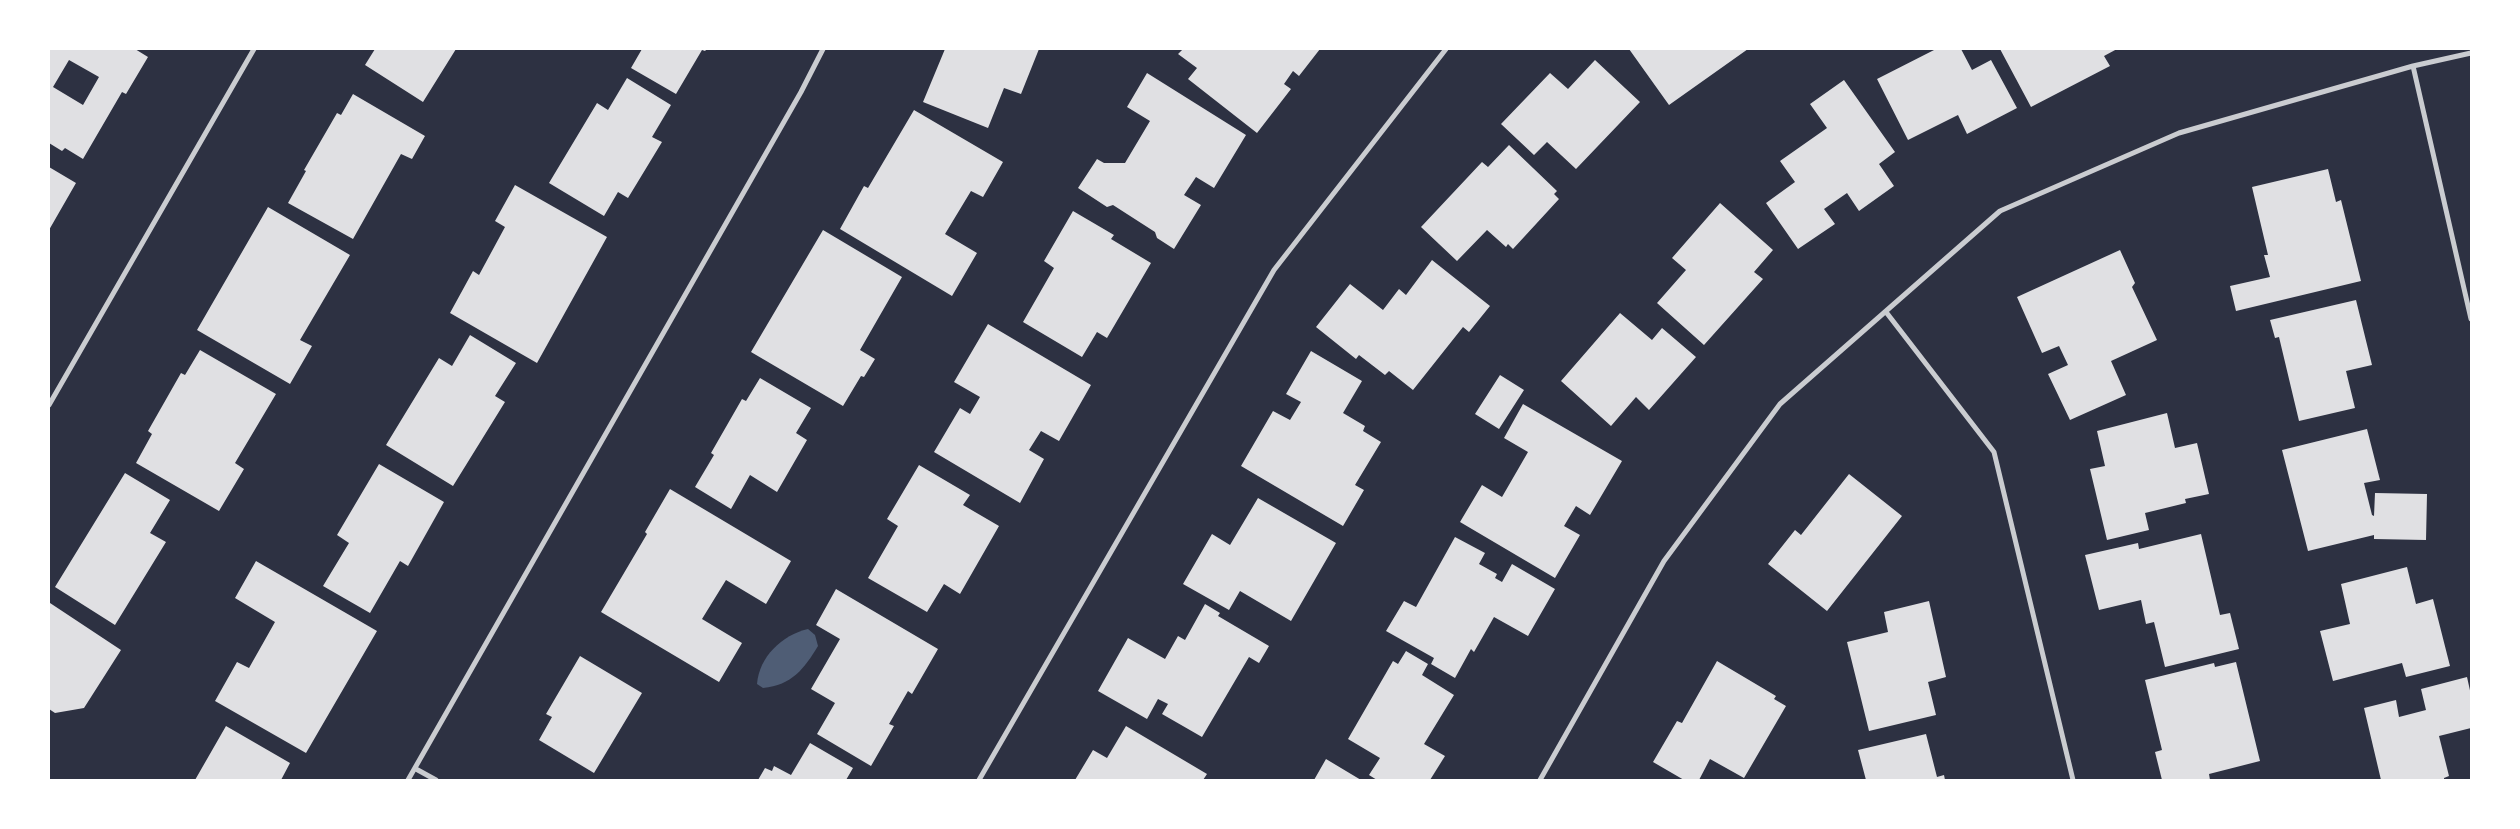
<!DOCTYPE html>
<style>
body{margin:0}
#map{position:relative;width:2520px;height:829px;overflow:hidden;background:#2d3142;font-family:"Source Sans 3",sans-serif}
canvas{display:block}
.frame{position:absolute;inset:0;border:50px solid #fff;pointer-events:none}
</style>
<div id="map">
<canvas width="2520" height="829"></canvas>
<div class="frame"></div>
</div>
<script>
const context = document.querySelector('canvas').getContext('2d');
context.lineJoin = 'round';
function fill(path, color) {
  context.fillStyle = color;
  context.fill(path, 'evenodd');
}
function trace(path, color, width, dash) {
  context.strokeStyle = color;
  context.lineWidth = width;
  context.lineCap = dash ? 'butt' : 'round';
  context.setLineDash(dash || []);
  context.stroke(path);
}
const water = new Path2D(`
 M808,629L815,635L818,646C804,669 792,685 763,688L757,684C759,657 782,635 808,629Z`);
const building = new Path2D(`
 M49,49H135L148,57L126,94L122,92L83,159L65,148L62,151L49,143ZM69,60L99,77L83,105L53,87Z
 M375,49H456L423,102L365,65Z
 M642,49H707L705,51L702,50L676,94L631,68Z
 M945,49H1039L1021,94L1004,88L988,128L923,102Z
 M1183,49H1320L1299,76L1293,71L1284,84L1291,89L1257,133L1188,79L1197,68L1178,54Z
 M1629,49H1748L1669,105Z
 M1936,49H1961L1972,70L1991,60L2017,108L1967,134L1958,115L1908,140L1877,79Z
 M2000,49H2117L2104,56L2110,66L2031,107Z
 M1595,60L1640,102L1576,169L1547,142L1534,155L1501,124L1550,73L1568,89Z
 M1147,73L1246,135L1214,188L1196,177L1184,195L1201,205L1174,249L1157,238L1155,232L1113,205L1107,207L1078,188L1097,159L1104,163H1125L1150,121L1127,107Z
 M627,78L671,105L652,137L662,142L628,198L618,192L604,216L549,183L597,103L608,110Z
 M1844,80L1895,152L1879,164L1894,186L1859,211L1847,193L1824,209L1835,224L1798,249L1766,203L1795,182L1780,161L1827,128L1810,104Z
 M353,94L425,136L412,159L401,154L353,239L288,203L306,171L304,170L337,113L341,115Z
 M914,110L1003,162L983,197L971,191L945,234L977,253L952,296L840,229L864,186L868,188Z
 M1509,145L1557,191L1554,194L1559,199L1513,249L1508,244L1506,247L1487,230L1457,261L1421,227L1482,162L1488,167Z
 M49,167L76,183L49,230Z
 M2328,169L2336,202L2341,200L2361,281L2236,311L2230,286L2270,277L2264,255H2268L2252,187Z
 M515,185L607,237L537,363L450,313L473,271L479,275L505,227L495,221Z
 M1720,203L1773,250L1754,272L1763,279L1704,345L1657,303L1686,270L1672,258Z
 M268,207L350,255L300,340L312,346L290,384L197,330Z
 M1073,211L1114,235L1111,239L1151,263L1107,338L1097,332L1082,357L1023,322L1054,268L1044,261Z
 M823,230L902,277L860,350L875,359L864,377L861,376L843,406L751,352Z
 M2120,250L2135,283L2132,287L2157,340L2111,361L2126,395L2070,420L2048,374L2068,365L2059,346L2042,353L2017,297Z
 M1432,260L1490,306L1469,332L1463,327L1413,390L1389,371L1385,375L1359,355L1356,359L1316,327L1350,284L1383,310L1399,289L1406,295Z
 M2356,300L2372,365L2346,371L2355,408L2299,421L2279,337L2275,338L2270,320Z
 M1620,313L1652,340L1662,328L1696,357L1649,410L1636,397L1611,426L1561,381Z
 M988,324L1091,385L1059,441L1041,431L1029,450L1044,459L1020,503L934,452L960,408L970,414L980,397L954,382Z
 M470,335L516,363L495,396L505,402L453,486L386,445L439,358L452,366Z
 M200,350L276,394L235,463L244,469L219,511L136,463L152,434L148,431L181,373L185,375Z
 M1311,351L1362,381L1343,413L1365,426L1363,431L1381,442L1355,485L1364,490L1343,526L1241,466L1273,411L1290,420L1301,402L1286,394Z
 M1500,375L1524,390L1499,429L1475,414Z
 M760,378L811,408L796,433L807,440L777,492L750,475L731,509L695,487L714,455L711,453L742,399L746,401Z
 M1523,404L1622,461L1590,515L1576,506L1564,526L1580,535L1555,578L1460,522L1482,485L1502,497L1528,452L1504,438Z
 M2167,413L2175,448L2197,443L2209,494L2185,499L2186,503L2145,513L2149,530L2107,540L2090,469L2105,466L2097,431Z
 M2367,429L2380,480L2364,483L2372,515L2374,516L2375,493L2427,494L2426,540L2374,539V535L2308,551L2282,450Z
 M379,464L444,502L408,566L400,561L370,613L323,586L349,543L337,535Z
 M919,465L970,495L963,505L999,526L960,594L944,584L927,612L868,578L898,526L887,519Z
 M125,473L170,500L150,533L166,542L115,625L55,587Z
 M1849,474L1902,516L1827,611L1768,564L1795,530L1801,535Z
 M670,489L791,561L766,604L726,580L702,619L742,643L719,682L601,612L647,534L645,532Z
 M1258,498L1336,543L1291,621L1240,591L1229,610L1183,584L1212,534L1230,545Z
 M2201,534L2220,615L2230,613L2239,649L2165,667L2154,622L2146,624L2141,600L2099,610L2085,555L2138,543L2139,549Z
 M1455,537L1485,553L1479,564L1497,574L1495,578L1502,582L1512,564L1555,589L1528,636L1494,617L1474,652L1471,649L1455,678L1431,664L1434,658L1386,631L1404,601L1416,607Z
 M256,561L377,631L306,753L215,701L237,662L249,668L275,622L235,598Z
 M2407,567L2416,604L2433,599L2450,666L2406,677L2402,663L2333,681L2320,631L2350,624L2341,584Z
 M836,589L938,649L912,694L908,691L889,724L894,726L871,766L817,734L835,703L811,689L840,639L816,625Z
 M1929,601L1946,677L1928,682L1936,715L1869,731L1847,642L1888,632L1884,612Z
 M50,603L121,650L84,708L55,713L49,709Z
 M1205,604L1220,613L1218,616L1269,646L1259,663L1249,657L1202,737L1162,714L1168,704L1158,699L1147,719L1098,691L1128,638L1165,659L1178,636L1185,640Z
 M1406,651L1428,664L1422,675L1454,695L1424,744L1445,756L1430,780H1377L1369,775L1380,758L1348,739L1393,661L1398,664Z
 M580,656L642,693L594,773L539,740L552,717L546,714Z
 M1717,661L1776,696L1774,699L1786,706L1744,778L1710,759L1699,780H1684L1653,762L1677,721L1682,723Z
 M2236,662L2260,761L2209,774L2210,780H2162L2155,752L2162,750L2145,680L2214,663L2215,667Z
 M2467,677L2471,695V728L2439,736L2449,776L2444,778V780H2381L2364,708L2396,700L2399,717L2426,710L2421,689Z
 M226,726L290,763L281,780H195Z
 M1126,726L1207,774L1203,780H1075L1093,750L1107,758Z
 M1926,734L1937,777L1944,775L1945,780H1866L1858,750Z
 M810,743L853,768L846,780H758L765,768L772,771L774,766L791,775Z
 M1326,759L1361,780H1314Z`);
const minor = new Path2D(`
 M2413,66L2471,319
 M1886,312L1994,452L2073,780
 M49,405L254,49
 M416,769L436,780
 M408,780L801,92L823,49
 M979,780L1274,270L1446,49
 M1540,780L1664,561L1780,404L2000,211L2179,133L2413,66L2471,53`);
fill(water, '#4f5d75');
fill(building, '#e0e0e3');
trace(minor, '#caccd0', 5);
</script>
